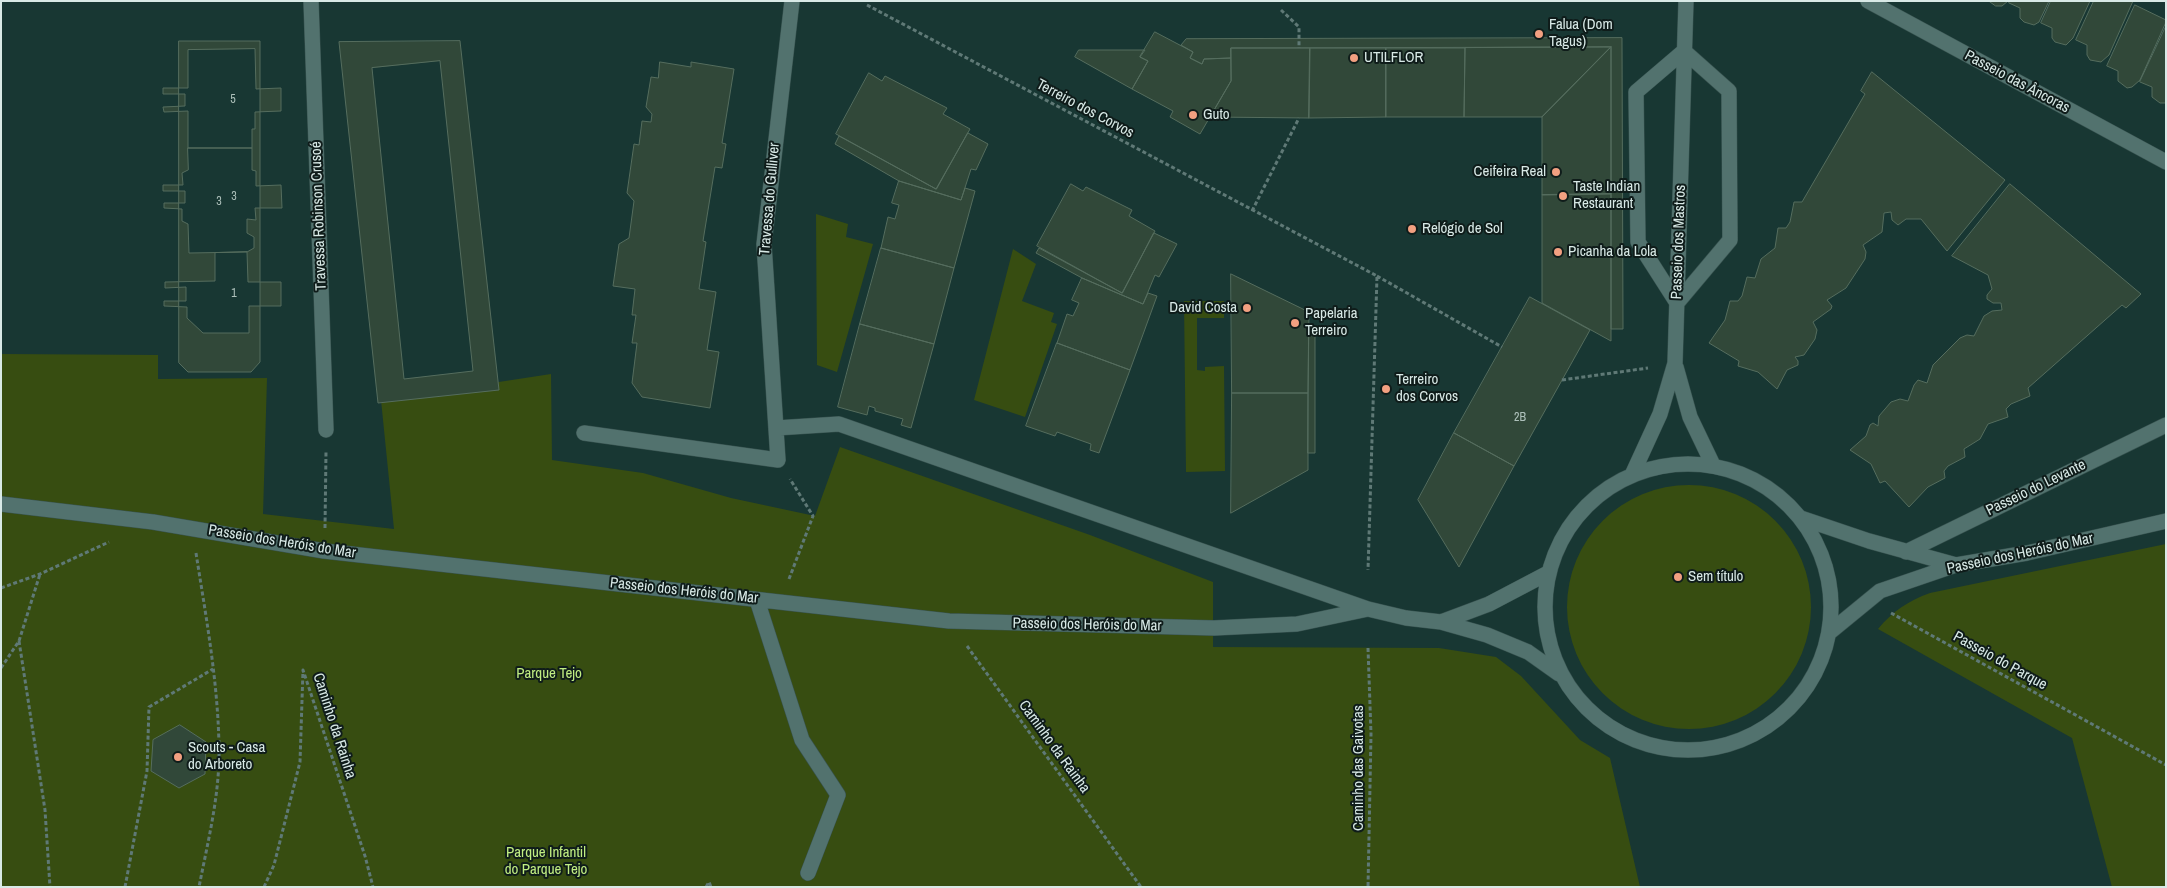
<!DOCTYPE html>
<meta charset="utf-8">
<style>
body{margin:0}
#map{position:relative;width:2167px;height:888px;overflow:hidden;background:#183733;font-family:"Archivo Narrow",sans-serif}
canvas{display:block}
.frame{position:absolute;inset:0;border:2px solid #d8e9e6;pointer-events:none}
</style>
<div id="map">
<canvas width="2167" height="888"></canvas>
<div class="frame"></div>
</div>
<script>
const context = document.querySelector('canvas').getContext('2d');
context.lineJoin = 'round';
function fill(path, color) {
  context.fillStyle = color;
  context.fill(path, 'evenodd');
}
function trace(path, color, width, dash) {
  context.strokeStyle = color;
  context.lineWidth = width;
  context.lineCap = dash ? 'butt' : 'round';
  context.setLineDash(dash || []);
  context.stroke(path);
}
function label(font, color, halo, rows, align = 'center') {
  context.font = font + ' "Archivo Narrow",sans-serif';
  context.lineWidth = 4;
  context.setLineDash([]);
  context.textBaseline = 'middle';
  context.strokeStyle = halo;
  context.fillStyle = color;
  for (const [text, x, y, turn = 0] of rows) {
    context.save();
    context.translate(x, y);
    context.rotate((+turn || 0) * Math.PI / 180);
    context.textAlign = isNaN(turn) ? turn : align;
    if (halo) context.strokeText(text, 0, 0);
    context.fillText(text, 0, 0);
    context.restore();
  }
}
const green = new Path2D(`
 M816,214L848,224L846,237L873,244L837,372L817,365Z
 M1013,249L1036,264L1022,301L1054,313L1051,322L1057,324L1025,417L974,400Z
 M1184,301H1224V318H1197V370L1205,371V367L1224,366L1225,471L1186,472Z
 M1,354L158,355V379L267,378L263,514L394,529L381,400L551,374L552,460L643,473L731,498L815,516L840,447L1090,535L1213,582V647L1439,648L1496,657L1521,676L1580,740L1610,758L1640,887H1Z
 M1567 607a122 122 0 1 1 244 0a122 122 0 1 1-244 0Z
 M2166,544V887H2112L2072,738L1878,629C1893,611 1908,601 1930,593Z`);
const building = new Path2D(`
 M1989,1H2008L2002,6H1996Z
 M2010,1H2049L2039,22L2034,25L2024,22L2020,18V8L2009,3Z
 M2051,1H2090L2073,38L2066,45L2055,42L2052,38V28L2041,23Z
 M2094,1H2133L2109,55L2101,62L2090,60L2087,55V45L2076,40Z
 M2135,5L2166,20V22L2140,80L2132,87L2127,88L2118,81V71L2107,66Z
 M2166,26V103H2160L2152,97V87L2140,82Z
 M1155,32L1193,52L1190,58L1202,64L1204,59L1231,58V81L1200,134L1170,117L1173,111L1132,89L1148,61L1140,57Z
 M1622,38L1623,329H1611V47L1231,48V58L1204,59L1202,64L1190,58L1193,52L1181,45L1186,39Z
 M179,41H260V362L251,372H188L179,363Z
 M460,41L499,390L378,403L339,42Z
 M1611,47V194L1542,195V117Z
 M1611,47L1542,117H1464L1465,48Z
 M1231,48H1310L1309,118L1210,117L1231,81Z
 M1310,48H1386V117L1309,118Z
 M1386,48H1465L1464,117H1386Z
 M255,49L256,89L281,88V111L255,112V129H252V148H188V111L164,112L163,107L185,106V94H163V88H188V50Z
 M1079,50H1145L1140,57L1148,61L1132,89L1075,57Z
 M440,61L473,371L404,379L372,68Z
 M660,62L691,67V62L734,69L722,143L726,144L722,168L715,167L703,241L706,242L699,289L716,292L707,350L719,352L710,408L642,397L632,383L637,343H632L636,315H632L635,289L613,286L619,244L629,238L634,201L627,193L634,144L639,145L642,121L651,122L652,114L646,107L651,77L658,78Z
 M1872,72L2005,180L1947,251L1921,219H1906L1898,225L1892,220L1891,212L1884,213L1882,232L1863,245L1866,252L1865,259L1846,288L1827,300L1832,306L1831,309L1813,322L1817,330L1815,339L1804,355L1795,357L1798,361V365L1787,370L1777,389L1758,372L1738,366L1739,361L1709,343L1725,320L1730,301H1738L1742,296L1747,277L1755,278L1761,259L1775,248L1778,228H1786L1790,222L1794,202H1802L1865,94L1861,91Z
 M869,73L882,81L885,76L947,108L943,114L970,129L936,189L836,134Z
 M968,133L988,144L976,170L971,169L961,200L899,181L835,144L839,136L936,189Z
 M188,148H252V170L256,171V186L281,185L282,208H255L256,220L247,219V233L254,237V248L247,252L189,253L188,224L182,221V209L164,208V203H185V191H163V185H183L182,173L188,170Z
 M899,181L961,200L965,188L975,191L954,268L881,248L888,217L895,219L899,205L892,203Z
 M1071,184L1083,191L1086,187L1132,210L1129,216L1155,231L1122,293L1037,246Z
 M2010,184L2141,294L2126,308L2122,305L2028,388L2030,396L2011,404L2006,409L2008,417L1988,424L1980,439L1964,449L1965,457L1948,466L1944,471L1945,478L1928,487L1909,507L1885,481L1880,483L1871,464L1850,450L1866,436L1870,425L1873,423L1878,426L1879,416L1891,402L1900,399L1908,401L1914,385L1918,380L1927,383L1933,365L1960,338L1967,335L1974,336L1984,316L1992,311L2002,310L2001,303H1993L1987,299V295L1992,289L1988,275L1952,256Z
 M1611,194V341L1542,303V195Z
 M1154,233L1177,244L1159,277L1155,275L1143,304L1082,278L1036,253L1039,248L1122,293Z
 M881,248L954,268L934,344L860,324Z
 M247,252L248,282H281V306H249V333H203L187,318V307L164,306V301H186V287L165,288V282L215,281V253Z
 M1231,274L1309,312L1308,393H1232Z
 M1082,278L1143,304L1148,293L1157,296L1130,370L1057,343L1067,314L1073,316L1079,303L1072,300Z
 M1530,297L1590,330L1514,466L1454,433Z
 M860,324L934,344L911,428L901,425L903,419L875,411V408L869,406L867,415L838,407Z
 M1309,332H1315V453H1308Z
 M1057,343L1130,370L1099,453L1090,450L1091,444L1057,432L1055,436L1026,426Z
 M1232,393H1308V470L1231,513Z
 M1454,433L1514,466L1459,567L1418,500Z
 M180,725L206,742L205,774L179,788L151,771L153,740Z`);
const path = new Path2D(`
 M867,5L1377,276L1368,570
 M1281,10L1299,27V48
 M1252,211L1299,118
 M1377,276L1502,347
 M1562,380L1648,368
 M325,528L326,452
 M196,553C206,617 218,682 219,747C220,794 208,841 199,887
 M789,579L813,516L790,479
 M1,588L40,574L109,542
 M1891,613L2166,765
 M19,641L45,810L50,887
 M967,646L1141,887
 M1368,648L1371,734L1368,887
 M1,668L19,641L40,574
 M125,887L147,771L149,707L213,669
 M264,887L274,865L300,762L303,670L365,856L373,887
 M706,887L709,882L711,887`);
const minor = new Path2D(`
 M311,1L326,430
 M1868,1L2166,162
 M1677,303L1730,240L1729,91L1684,51
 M1677,303L1638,242L1636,92L1684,51
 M1676,367L1690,417L1713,465
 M776,428L839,424L1368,609L1406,618L1441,622L1487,635L1528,652L1559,674
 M584,433L778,460L764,244L792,1
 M1545 607a143 143 0 1 1 286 0a143 143 0 1 1-286 0Z
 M1632,475L1660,414L1675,363L1686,1
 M1,504L153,522L324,551L949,621L1214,628L1297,624L1368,609
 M1801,518L1869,541L1956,565
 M1906,552L2166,425
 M757,600L802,740L838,795L808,873
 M1441,622L1489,604L1548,573
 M1830,632L1880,591L1956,565L2027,553L2166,521`);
const markers = [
 [1539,34,5,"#f2a081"],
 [1354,58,5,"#f2a081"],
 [1193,115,5,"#f2a081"],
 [1556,172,5,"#f2a081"],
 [1563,196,5,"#f2a081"],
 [1412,229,5,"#f2a081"],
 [1558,252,5,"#f2a081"],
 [1247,308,5,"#f2a081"],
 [1295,323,5,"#f2a081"],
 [1386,389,5,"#f2a081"],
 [1678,577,5,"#f2a081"],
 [178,757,5,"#f2a081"]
];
const numberNames = [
 ["5",233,100],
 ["3",234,197],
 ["3",219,202],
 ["1",234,294],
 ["2B",1520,418]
];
const poiNames = [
 ["Falua (Dom",1549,25],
 ["Tagus)",1549,42],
 ["UTILFLOR",1364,58],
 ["Guto",1203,115],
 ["Ceifeira Real",1546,172,"right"],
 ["Taste Indian",1573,187],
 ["Restaurant",1573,204],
 ["Relógio de Sol",1422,229],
 ["Picanha da Lola",1568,252],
 ["David Costa",1237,308,"right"],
 ["Papelaria",1305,314],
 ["Terreiro",1305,331],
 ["Terreiro",1396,380],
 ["dos Corvos",1396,397],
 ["Sem título",1688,577],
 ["Scouts - Casa",188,748],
 ["do Arboreto",188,765]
];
const streetNames = [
 ["Passeio das Âncoras",2017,82,28],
 ["Terreiro dos Corvos",1085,109,28],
 ["Travessa do Gulliver",770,199,-85],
 ["Travessa Robinson Crusoé",319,216,-92],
 ["Passeio dos Mastros",1679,242,-88],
 ["Passeio do Levante",2036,488,-26],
 ["Passeio dos Heróis do Mar",282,542,9],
 ["Passeio dos Heróis do Mar",2020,554,-12],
 ["Passeio dos Heróis do Mar",684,591,6],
 ["Passeio dos Heróis do Mar",1087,625,1],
 ["Passeio do Parque",2000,661,29],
 ["Caminho da Rainha",334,726,72],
 ["Caminho da Rainha",1054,747,54],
 ["Caminho das Gaivotas",1359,768,-90]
];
const parkNames = [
 ["Parque Tejo",549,674],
 ["Parque Infantil",546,853],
 ["do Parque Tejo",546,870]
];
fill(green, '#374d11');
fill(building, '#314839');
trace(building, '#556d5e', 1);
trace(minor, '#385350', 16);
trace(path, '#5f7976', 3, [4, 2.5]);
trace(minor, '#52726e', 15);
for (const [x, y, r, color] of markers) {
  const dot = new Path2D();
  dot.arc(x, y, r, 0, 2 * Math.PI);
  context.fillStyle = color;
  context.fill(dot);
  trace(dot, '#0f1c1a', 2);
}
label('12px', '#aec1bb', null, numberNames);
label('15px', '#d8e9e6', '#0f1c1a', poiNames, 'left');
label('15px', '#d8e9e6', '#0f1c1a', streetNames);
label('15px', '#c0ed82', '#0f1c1a', parkNames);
</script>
